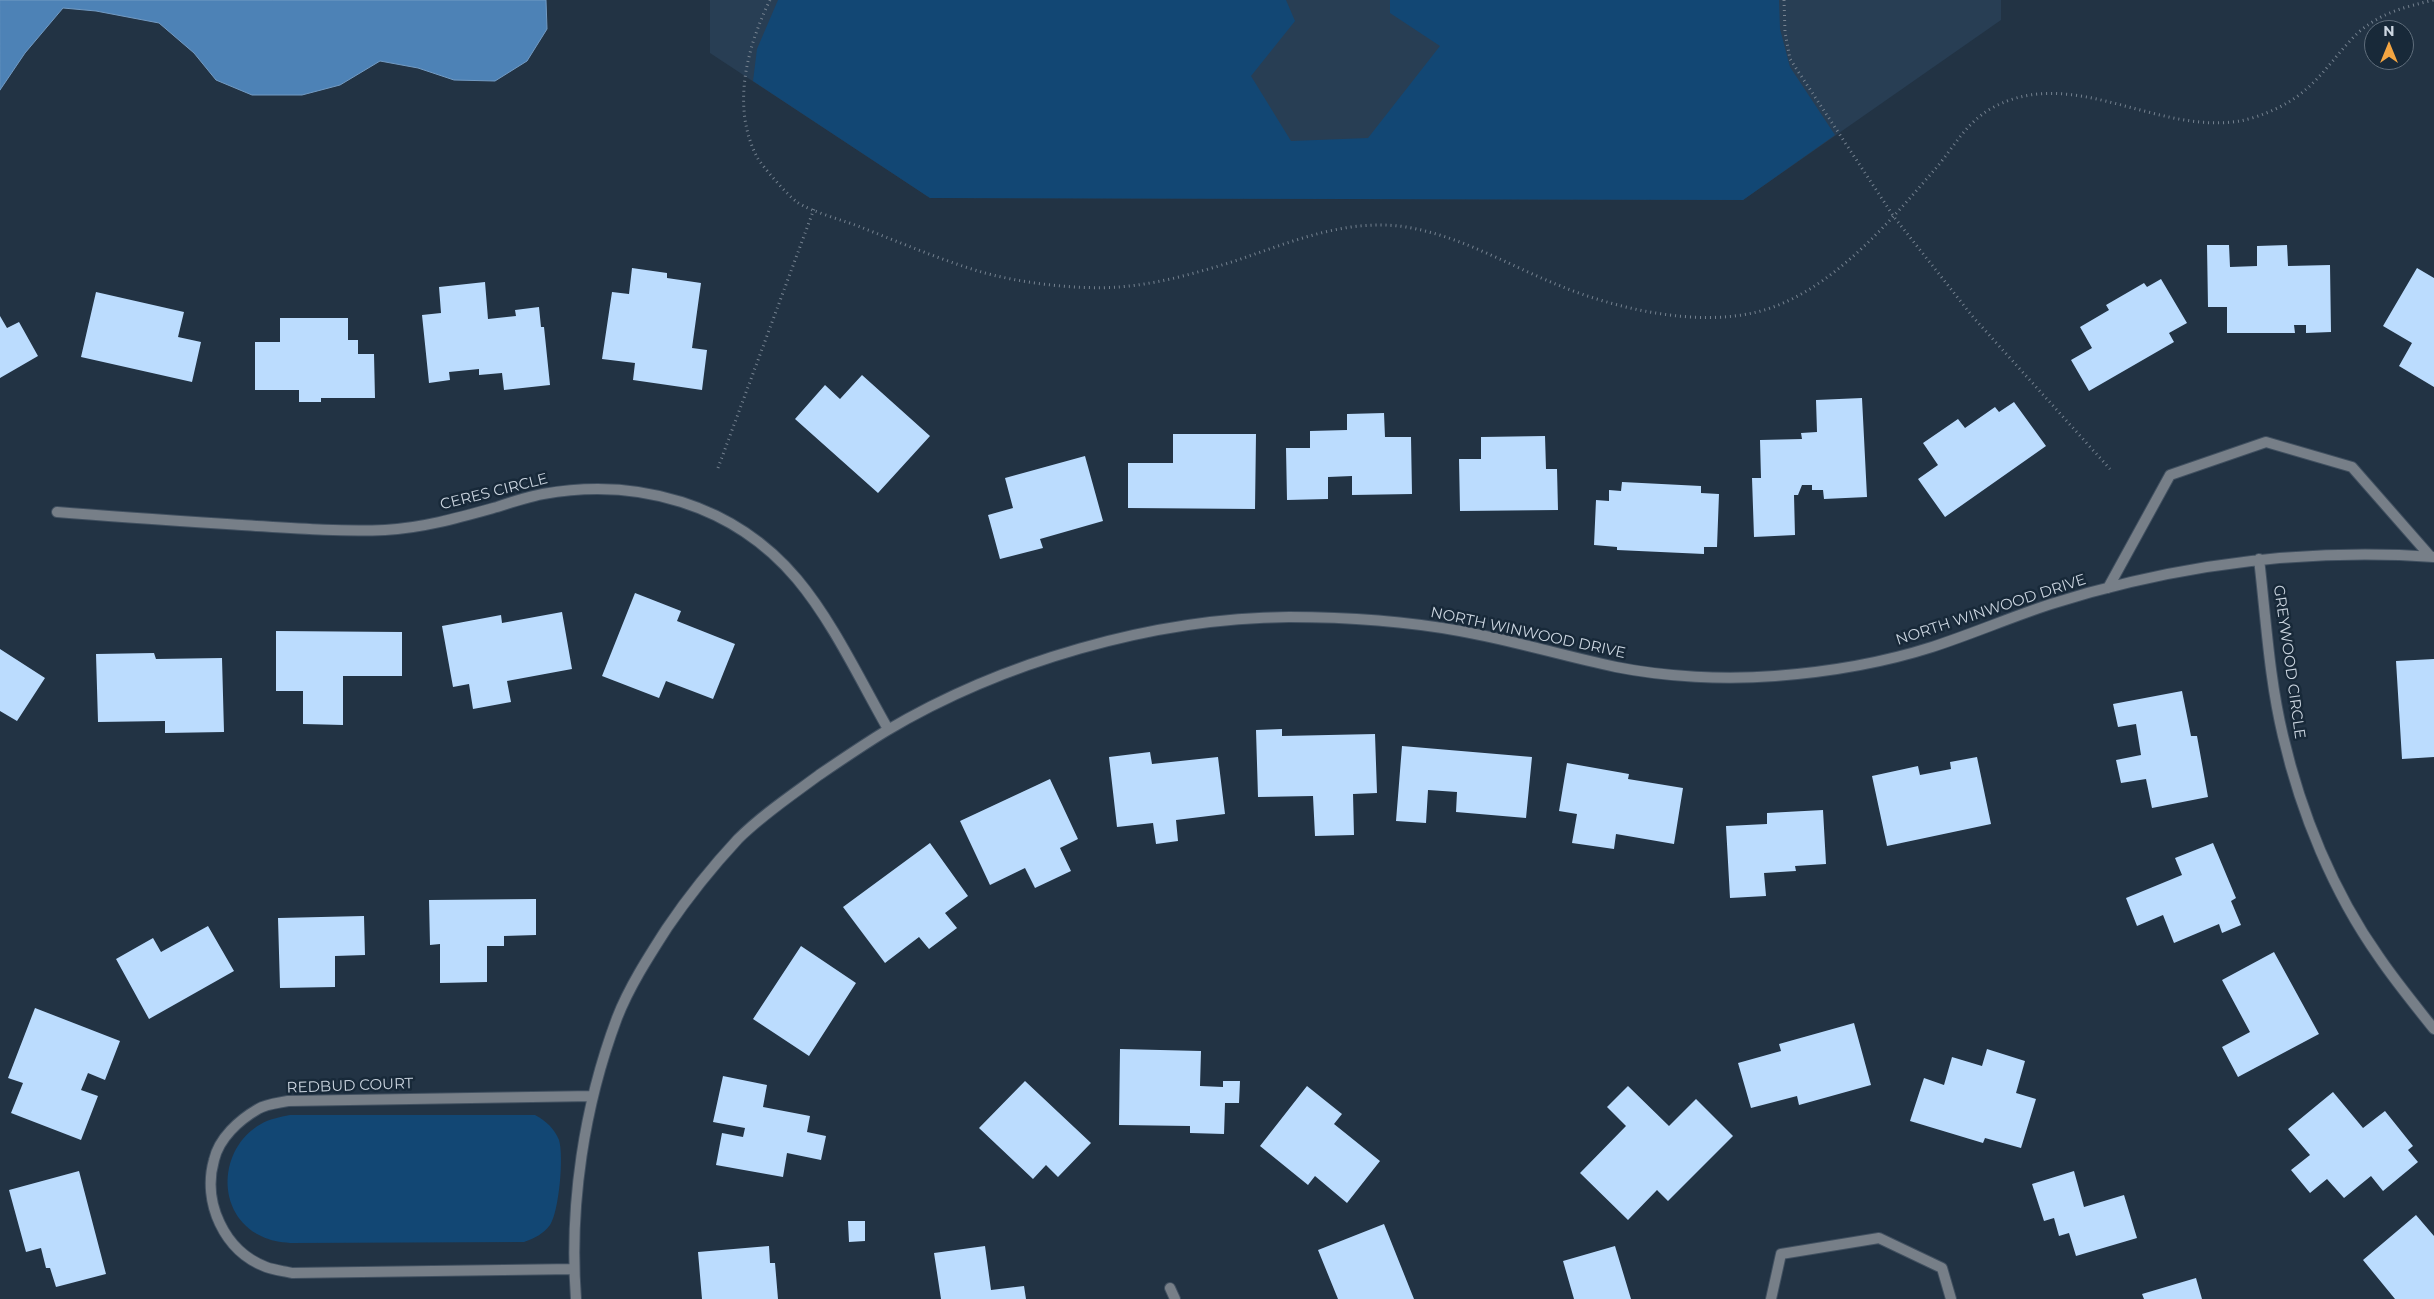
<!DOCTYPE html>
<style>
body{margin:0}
#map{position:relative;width:2434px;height:1299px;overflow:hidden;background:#234;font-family:Montserrat,sans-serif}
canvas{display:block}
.north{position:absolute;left:2364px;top:20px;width:50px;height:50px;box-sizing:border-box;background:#182939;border:1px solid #606e7c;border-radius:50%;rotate:0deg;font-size:14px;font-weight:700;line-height:20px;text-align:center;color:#ccd6e1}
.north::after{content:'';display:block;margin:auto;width:18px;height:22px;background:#f3a542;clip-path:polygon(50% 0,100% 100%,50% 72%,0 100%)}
</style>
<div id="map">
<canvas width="2434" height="1299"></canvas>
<div class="north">N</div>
</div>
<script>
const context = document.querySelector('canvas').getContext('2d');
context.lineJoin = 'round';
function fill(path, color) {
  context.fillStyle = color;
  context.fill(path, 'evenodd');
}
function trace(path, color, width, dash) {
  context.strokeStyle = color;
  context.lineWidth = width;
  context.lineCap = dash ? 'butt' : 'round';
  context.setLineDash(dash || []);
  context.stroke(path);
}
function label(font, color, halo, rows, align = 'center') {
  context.font = font + ' Montserrat,sans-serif';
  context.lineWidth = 5;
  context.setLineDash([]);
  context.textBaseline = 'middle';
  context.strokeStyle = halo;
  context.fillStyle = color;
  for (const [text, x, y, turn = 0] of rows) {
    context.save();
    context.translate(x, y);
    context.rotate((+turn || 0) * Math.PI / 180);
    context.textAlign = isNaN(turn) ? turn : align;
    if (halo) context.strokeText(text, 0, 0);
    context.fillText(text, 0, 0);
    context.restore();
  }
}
const built = new Path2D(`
 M710,0H2001V20L1743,200L930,198L710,53Z`);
const green = new Path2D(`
 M778,0H1286L1295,21L1251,76L1291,141L1368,138L1440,46L1390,13V0H1779L1780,29L1790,67L1835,135L1743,200L930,198L753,81L757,49Z
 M290,1115H535C546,1121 554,1128 559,1140C564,1156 559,1212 550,1225C543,1234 535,1238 524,1242L290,1243C280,1242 271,1241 261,1236C215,1214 218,1148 261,1124C269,1119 280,1117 290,1115Z`);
const water = new Path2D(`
 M0,0H546L547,29L527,61L495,81L454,80L418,68L380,61L340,85L302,95H252L216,80L194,53L159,23L96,11L63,8L25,53L0,90Z`);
const building = new Path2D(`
 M2207,245H2229L2230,267L2257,266V246L2287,245L2288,266L2330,265L2331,332L2306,333V325H2294L2295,333H2227V307H2208Z
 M632,268L667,273V278L701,283L692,348L707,350L702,390L633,380L635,363L602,359L612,292L629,294Z
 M2417,268L2434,278V387L2399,366L2412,343L2383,326Z
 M2161,279L2187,323L2169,333L2174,342L2089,391L2071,360L2092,348L2080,327L2109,310L2106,305L2144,283L2147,287Z
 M485,282L488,319L516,316L515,310L539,307L541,327H544L550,385L504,390L502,373L479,375V369L449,372L450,380L429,383L422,315L441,313L439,287Z
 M96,292L184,312L178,337L201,342L192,382L81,357Z
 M0,316L7,328L19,322L38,356L0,378Z
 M280,318H348V340H358V354H374L375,398H321V402H299V390H255V342H280Z
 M862,375L930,436L878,493L795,419L825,385L840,399Z
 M1862,398L1867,497L1824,499L1823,490H1812V485H1802L1798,495H1794L1795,535L1754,537L1752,478H1761L1760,440L1802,439L1801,433L1817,432L1816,400Z
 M2014,402L2046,446L1945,517L1918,479L1938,465L1923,443L1958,419L1965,428L1995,407L1999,412Z
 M1384,413L1385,437H1411L1412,494L1352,495V476L1328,477V499L1287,500L1286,448H1310V431L1347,430V414Z
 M1173,434H1256L1255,509L1128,508V463H1173Z
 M1545,436L1546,469H1557L1558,510L1460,511L1459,459H1481V437Z
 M1085,456L1103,521L1040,539L1043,548L1000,559L988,515L1013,508L1005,478Z
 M1622,482L1701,486V493L1719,494L1717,547H1704V554L1617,550V547L1594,545L1596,500L1609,501V490L1621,491Z
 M635,593L681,611L677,621L735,644L713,699L666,681L659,698L602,676Z
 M562,612L572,669L507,681L511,702L473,709L469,684L453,687L442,626L501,615L502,623Z
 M276,631L402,632V676H343V725L303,724V691H276Z
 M0,649L45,678L17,721L0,711Z
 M154,653L156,659L222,658L224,732L165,733V721L98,722L96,654Z
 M2434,659V757L2402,759L2396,661Z
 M2182,691L2191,736H2197L2208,797L2152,808L2146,779L2121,783L2116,760L2141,755L2136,724L2118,727L2113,704Z
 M1282,729V736L1375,734L1377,793L1353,794L1354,835L1315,836L1313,796L1258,797L1256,730Z
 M1402,746L1532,757L1526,818L1456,812L1457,792L1428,790L1426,823L1396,821Z
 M1150,752L1152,764L1218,757L1225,814L1176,820L1178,841L1156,844L1153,823L1117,827L1109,757Z
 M1977,757L1991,824L1887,846L1872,776L1918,766L1920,775L1951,769L1950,762Z
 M1567,763L1629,774L1628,779L1683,788L1674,844L1616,834L1614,849L1572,843L1577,814L1559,811Z
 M1050,779L1078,839L1060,848L1071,871L1035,888L1025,868L990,885L960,821Z
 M1823,810L1826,864L1795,866L1796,871L1764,873L1766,896L1730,898L1726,826L1767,824V813Z
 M930,843L968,896L945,913L957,928L929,949L919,937L885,963L843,907Z
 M2213,843L2236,898L2231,901L2241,925L2222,933L2219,924L2174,943L2163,915L2137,926L2126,898L2182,875L2175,858Z
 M536,899V935L504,936V946H487V982L440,983V944L430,945L429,900Z
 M364,916L365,955L335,956V987L280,988L278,918Z
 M208,926L234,971L149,1019L116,959L153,938L161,952Z
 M801,946L856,983L809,1056L753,1019Z
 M2274,952L2319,1034L2238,1077L2222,1047L2250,1032L2222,980Z
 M35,1008L120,1041L105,1080L88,1073L81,1090L98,1096L81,1140L11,1113L23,1083L8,1078Z
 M1854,1023L1871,1085L1799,1105L1797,1096L1751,1108L1738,1063L1781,1051L1779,1044Z
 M1120,1049L1201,1051L1200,1086L1223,1087V1081H1240L1239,1103H1225L1224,1134L1190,1133V1126L1119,1125Z
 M1987,1049L2025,1061L2016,1093L2036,1099L2021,1148L1985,1138L1983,1143L1910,1121L1924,1078L1944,1085L1952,1057L1982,1066Z
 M723,1076L767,1085L763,1107L810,1116L807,1132L826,1136L821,1160L787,1153L783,1177L716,1165L722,1133L743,1137L745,1128L713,1122Z
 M1025,1081L1091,1143L1058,1177L1046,1165L1033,1179L979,1128Z
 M1307,1086L1342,1114L1334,1124L1380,1161L1347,1203L1315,1176L1308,1185L1260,1146Z
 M1628,1086L1669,1126L1696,1099L1733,1136L1668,1201L1657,1190L1628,1220L1580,1173L1626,1126L1607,1107Z
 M2333,1092L2363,1128L2385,1111L2413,1146L2408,1150L2418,1162L2383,1191L2371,1176L2344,1198L2327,1179L2310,1193L2291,1170L2310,1155L2288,1129Z
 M79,1171L106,1274L56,1287L50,1268H46L41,1248L26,1252L9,1190Z
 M2074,1171L2084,1207L2124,1195L2137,1238L2076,1256L2069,1233L2059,1236L2054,1218L2044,1221L2032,1184Z
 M2416,1215L2434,1236V1299H2395L2363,1260Z
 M848,1221H865V1241L849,1242Z
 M1384,1224L1414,1299H1338L1318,1250Z
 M769,1246L770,1263H775L778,1299H702L698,1252Z
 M985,1246L991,1290L1024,1286L1026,1299H941L934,1253Z
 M1615,1246L1631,1299H1574L1563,1261Z
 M2196,1278L2202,1299H2144L2142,1294Z`);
const path = new Path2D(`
 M770,0C747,47 731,107 757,157C762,166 788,196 797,202C811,212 846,221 863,228C901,243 939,259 978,271C1018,283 1077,290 1119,287C1159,284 1200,272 1238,260C1293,241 1348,218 1406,227C1461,236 1508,265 1558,285C1616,309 1696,327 1757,312C1830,294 1890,221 1937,167C1955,145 1967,122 1992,108C2072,64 2156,135 2240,121C2261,117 2288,105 2304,91C2325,74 2340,49 2360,31C2383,12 2405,7 2434,0
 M1784,0L1785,32L1790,59L1894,217L1973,317L2110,469
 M718,468L814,209`);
const street = new Path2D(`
 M57,512C119,517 181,521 242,525C290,528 338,532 385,530C423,528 461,517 497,507C512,502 527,497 543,494C637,477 734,504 797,579C833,622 860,680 888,729
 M2259,559C2266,618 2269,678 2283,736C2301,813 2333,892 2379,957C2396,982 2415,1005 2434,1029
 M2108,588L2170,475L2266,442L2352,467L2430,556
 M574,1269L292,1273C284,1271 274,1270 266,1267C224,1251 202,1202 214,1160C219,1138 239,1120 258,1109C266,1104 278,1103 288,1101L593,1096
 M1170,1288L1175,1299
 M576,1299C569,1205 584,1106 617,1018C629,987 649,956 667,928C688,897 712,867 738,839C762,815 792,795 819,775C841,760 863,745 886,731C1002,662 1153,618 1289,617C1346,617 1404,621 1460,631C1512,640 1563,656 1616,667C1666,677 1724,680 1775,676C1828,672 1882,663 1932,647C1972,634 2011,617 2051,604C2175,565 2304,548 2434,557
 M1771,1299L1781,1254L1879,1238L1942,1268L1951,1299`);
const streetNames = [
 ["CERES CIRCLE",494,492,-14],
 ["NORTH WINWOOD DRIVE",1991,610,-18],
 ["NORTH WINWOOD DRIVE",1528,633,12],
 ["GREYWOOD CIRCLE",2289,662,82],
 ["REDBUD COURT",350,1086,-2]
];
fill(built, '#283e54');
fill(green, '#124774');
fill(water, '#4d82b6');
trace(water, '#739bc3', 1);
fill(building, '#bbdcfe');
trace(street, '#415060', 12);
trace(path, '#758290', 3, [1, 4]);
trace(street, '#777f88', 10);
label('15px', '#ccd6e1', '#182939', streetNames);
</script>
